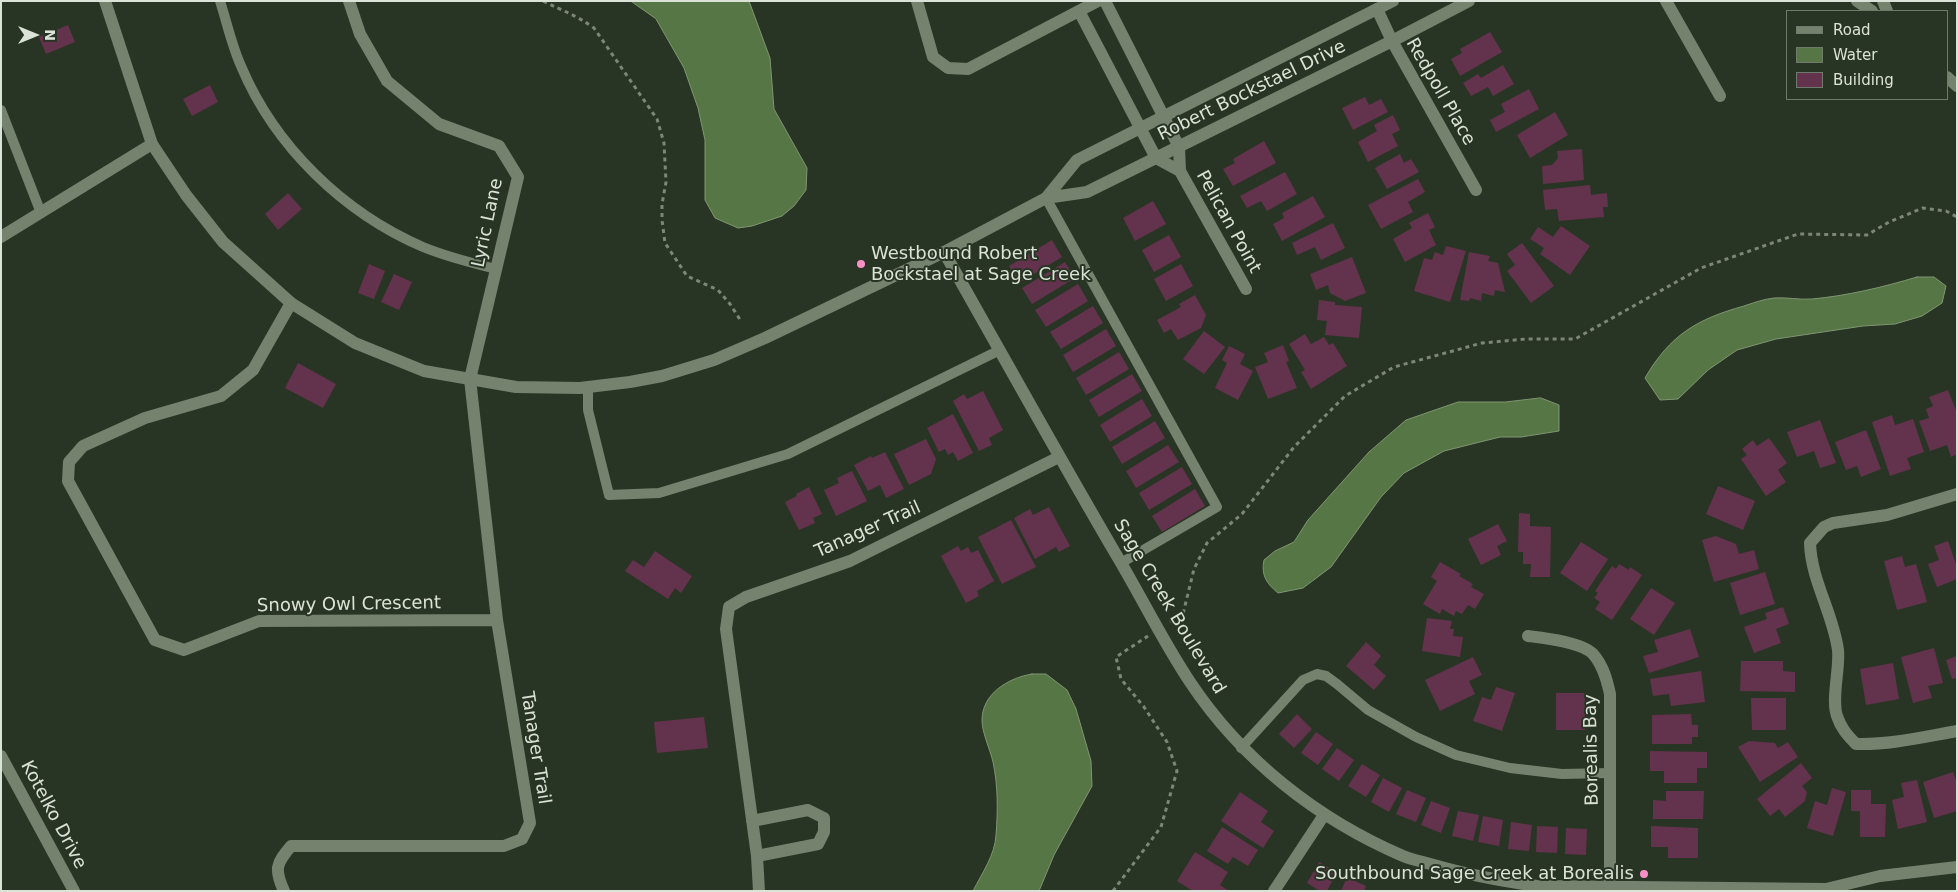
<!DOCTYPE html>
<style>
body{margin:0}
#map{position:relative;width:1958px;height:892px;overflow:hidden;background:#293524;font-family:"DejaVu Sans",sans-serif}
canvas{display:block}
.frame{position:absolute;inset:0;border:2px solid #dbe2d7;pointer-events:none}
.legend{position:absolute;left:1786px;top:10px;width:162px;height:90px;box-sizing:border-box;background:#293524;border:1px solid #707a6c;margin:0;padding:6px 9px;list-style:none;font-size:15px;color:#dbe2d7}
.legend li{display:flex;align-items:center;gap:10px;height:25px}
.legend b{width:25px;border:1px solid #707a6c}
.north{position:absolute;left:10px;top:10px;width:50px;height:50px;-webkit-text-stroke:4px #293524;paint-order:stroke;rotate:90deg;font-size:14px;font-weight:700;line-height:20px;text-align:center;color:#dbe2d7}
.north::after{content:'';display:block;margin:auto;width:18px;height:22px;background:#dbe2d7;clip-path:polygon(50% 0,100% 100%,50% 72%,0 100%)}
</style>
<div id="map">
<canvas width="1958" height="892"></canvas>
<div class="frame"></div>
<ul class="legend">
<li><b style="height:6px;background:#74826e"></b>Road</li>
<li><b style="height:14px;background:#577646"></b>Water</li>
<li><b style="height:14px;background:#63324d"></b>Building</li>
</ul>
<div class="north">N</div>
</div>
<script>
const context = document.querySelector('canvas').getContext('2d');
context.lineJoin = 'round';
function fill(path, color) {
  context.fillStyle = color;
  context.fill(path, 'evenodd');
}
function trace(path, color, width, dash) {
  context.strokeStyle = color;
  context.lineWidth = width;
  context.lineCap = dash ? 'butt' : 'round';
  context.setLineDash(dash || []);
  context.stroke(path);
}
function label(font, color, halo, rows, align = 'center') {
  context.font = font + ' "DejaVu Sans",sans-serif';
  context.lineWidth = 4;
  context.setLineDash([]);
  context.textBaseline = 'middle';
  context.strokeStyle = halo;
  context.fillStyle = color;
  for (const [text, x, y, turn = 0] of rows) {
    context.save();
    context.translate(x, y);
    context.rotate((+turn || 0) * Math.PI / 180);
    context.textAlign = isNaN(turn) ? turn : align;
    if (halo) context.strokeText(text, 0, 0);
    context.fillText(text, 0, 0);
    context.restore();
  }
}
const water = new Path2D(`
 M631,1H749L770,58L774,109L807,168L806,190L794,206L782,216L752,226L738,228L715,218L705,200V140L698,108L684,68L656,19Z
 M1917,277H1934L1946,286L1942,303L1922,316L1895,324L1863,326L1776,339L1737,350L1708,370L1678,399L1660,400L1645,378C1670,335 1697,319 1744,306C1753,303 1764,299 1774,298C1786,297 1799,300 1812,299C1846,296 1884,287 1917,277Z
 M1541,398L1559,405V431L1521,437H1500L1444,451L1404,473L1381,497L1331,567L1303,588L1278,593C1266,583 1261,575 1264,560L1275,551L1294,542L1308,520L1369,452L1406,420L1458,402H1505Z
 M1032,674H1046L1067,690L1076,709L1091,761L1092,786L1054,855L1039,891H973C982,873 995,855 996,835C998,811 998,785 993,762C990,749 983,735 982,722C981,694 1008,678 1032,674Z`);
const building = new Path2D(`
 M68,25L75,42L46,54L39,37Z
 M1490,32L1502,52L1460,76L1451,59L1462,53L1460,49Z
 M1503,65L1514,84L1493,96L1488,87L1471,96L1463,83L1478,74L1481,78Z
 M210,85L218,102L192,116L183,99Z
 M1529,89L1539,109L1496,132L1490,120L1505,112L1501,104Z
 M1365,97L1369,105L1381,99L1388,112L1353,130L1342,108Z
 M1555,112L1568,135L1530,158L1517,135Z
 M1393,115L1400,130L1392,134L1398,146L1368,162L1358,142L1377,131L1374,125Z
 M1264,141L1276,163L1233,186L1223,169L1235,163L1233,159Z
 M1582,149L1584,180L1543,184L1542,166L1552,165L1558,158L1557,151Z
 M1400,154L1404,163L1411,159L1419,172L1387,189L1375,168Z
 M1285,172L1297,194L1267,211L1261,201L1247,208L1240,196Z
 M1418,179L1425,192L1408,202L1413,212L1381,229L1368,205Z
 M1590,185L1591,195L1607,193L1608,207H1603L1604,217L1559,221L1557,209L1545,210L1543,190Z
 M288,193L302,209L278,230L265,214Z
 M1313,196L1325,217L1282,241L1273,224L1284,218L1282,213Z
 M1153,201L1166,224L1135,241L1123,218Z
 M1428,213L1435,227L1429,230L1436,245L1405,262L1393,239L1412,228L1409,223Z
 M1333,223L1345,248L1321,260L1315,247L1297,255L1292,243Z
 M1561,226L1590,246L1570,275L1540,254L1544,248L1530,239L1538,227L1553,237Z
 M1169,235L1181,257L1154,272L1142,250Z
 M1052,240L1062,257L1019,283L1009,266Z
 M1522,243L1554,286L1531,303L1507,271L1515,265L1507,254Z
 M1446,246L1466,251L1450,302L1414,291L1424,258L1432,260L1435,252L1443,255Z
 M1469,252L1490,256L1488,261L1498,263L1505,292L1495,290L1494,296L1482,293L1481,301L1470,298L1469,301L1460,300Z
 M1352,257L1366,293L1345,301L1330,293L1328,285L1316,290L1310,274Z
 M1065,262L1075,278L1032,304L1022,288Z
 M369,264L385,271L374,299L358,293Z
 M1181,264L1193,286L1166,301L1154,279Z
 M394,274L412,282L399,310L381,302Z
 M1078,284L1088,301L1046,327L1035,310Z
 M1195,295L1206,315L1201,328L1178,340L1171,329L1164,333L1157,320L1181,307L1179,304Z
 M1319,300L1335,302V305L1362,307L1359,338L1325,335L1327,321L1317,320Z
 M1093,306L1103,323L1061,349L1050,332Z
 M1106,329L1116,346L1073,372L1063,355Z
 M1204,331L1225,347L1204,374L1183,359Z
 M1305,334L1311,344L1324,337L1329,345L1333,343L1347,366L1311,389L1301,372L1305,370L1289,344Z
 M1283,345L1289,361L1286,362L1297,388L1268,399L1255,367L1268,362L1264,353Z
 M1229,346L1245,354L1240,364L1253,371L1238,400L1215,388L1227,363L1222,360Z
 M1119,352L1129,369L1086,395L1076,378Z
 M298,363L336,384L323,408L285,388Z
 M1132,374L1142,391L1099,417L1089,400Z
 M1948,390L1957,413V454L1951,457L1947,445L1930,451L1919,421L1929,418L1926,409L1933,406L1929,397Z
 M983,391L1003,430L989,438L992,445L979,451L953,401L964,394L967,399Z
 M1142,399L1152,416L1110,442L1100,425Z
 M953,414L973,453L958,461L953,452L948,455L945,449L939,452L927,428Z
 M1892,415L1895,425L1913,419L1924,452L1907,458L1911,469L1890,476L1872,422Z
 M1820,420L1836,463L1820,468L1814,451L1797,457L1787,432Z
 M1155,421L1165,438L1122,464L1112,447Z
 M1866,430L1881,469L1861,477L1857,466L1846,470L1835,442Z
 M1769,438L1787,463L1778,470L1786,482L1766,496L1741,459L1747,455L1742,449L1753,440L1757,446Z
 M926,439L936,459L931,474L909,485L894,454Z
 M1168,445L1179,462L1136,488L1126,471Z
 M885,452L904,489L886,498L880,485L868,491L854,465L871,456L872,458Z
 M1182,467L1192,484L1149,510L1139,493Z
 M852,471L867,501L836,516L824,490L839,483L837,478Z
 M1718,486L1755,501L1743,530L1706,514Z
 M809,487L822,514L813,518L815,523L799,530L785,502L797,496L796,494Z
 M1195,489L1205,506L1162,532L1152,516Z
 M1049,507L1070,546L1059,552L1056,547L1035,559L1014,518L1030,509L1033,515Z
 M1519,513L1530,514V526L1551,527L1550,577H1530L1531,564H1523V552H1518Z
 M1011,520L1036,567L1002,584L978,537Z
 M1498,524L1507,541L1497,546L1501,555L1481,565L1468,539Z
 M1716,536L1736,544L1739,554L1754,550L1759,569L1714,582L1702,540Z
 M1948,541L1957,567V579L1937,587L1928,564L1939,560L1934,546Z
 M1581,542L1608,559L1587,591L1560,573Z
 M958,546L961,551L968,547L971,553L978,550L994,581L977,591L979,596L966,603L941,556Z
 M655,551L692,576L681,593L675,588L668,599L625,571L633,560L644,567Z
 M1902,556L1905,567L1916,564L1927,602L1897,610L1884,561Z
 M1440,562L1461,574L1459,576L1473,584L1471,587L1484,594L1475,609L1468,605L1462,614L1456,611L1454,616L1442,609L1440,614L1423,604L1437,581L1431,577Z
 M1619,564L1629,570L1630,567L1642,575L1612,620L1595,609L1600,602L1594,598L1598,593L1595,591L1612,566L1616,569Z
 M1765,572L1775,604L1740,615L1730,583Z
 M1651,588L1675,603L1654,635L1630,619Z
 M1783,607L1789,624L1776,629L1781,643L1754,653L1744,627L1767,619L1765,613Z
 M1427,618L1452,621L1450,629H1454L1453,636L1463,637L1460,657L1422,651Z
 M1690,629L1699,657L1649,673L1643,656L1658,652L1654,640Z
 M1366,642L1381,656L1374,665L1386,676L1374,690L1346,666Z
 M1934,648L1943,683L1928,686L1932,698L1913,703L1901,657Z
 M1957,656V678L1952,679L1946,660Z
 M1473,657L1482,675L1469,681L1475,694L1440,711L1425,680Z
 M1741,661H1783V671L1795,672V692L1740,691Z
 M1893,663L1899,699L1866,705L1860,669Z
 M1701,671L1705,702L1671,706L1669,694L1653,696L1650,679Z
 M1496,687L1515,693L1502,731L1473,721L1482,697L1491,700Z
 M1556,693H1585V730H1556Z
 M1751,698H1786V730H1752Z
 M1297,714L1312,729L1294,748L1279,734Z
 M1691,714L1692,725H1698V737H1692V744H1652V715Z
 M704,717L708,748L657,753L654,722Z
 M1316,732L1333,744L1318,765L1301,753Z
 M1749,741L1775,743L1778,748L1788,742L1798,757L1760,782L1738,747Z
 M1337,748L1354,760L1339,781L1322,769Z
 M1650,751L1707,752V768H1697V783H1664V771H1650Z
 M1801,763L1812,778L1802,786L1807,792L1805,801L1785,817L1779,809L1770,816L1757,799Z
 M1362,764L1380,775L1366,797L1348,786Z
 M1953,772L1957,783V811L1934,818L1923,782Z
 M1383,778L1402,788L1389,812L1371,802Z
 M1917,780L1927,822L1898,829L1892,800L1904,797L1901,783Z
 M1832,788L1846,792L1833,836L1807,828L1815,801L1827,805Z
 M1407,790L1426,798L1416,822L1396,814Z
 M1851,790H1871V804H1886L1885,837H1860V811H1851Z
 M1666,791H1704L1703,819H1653V800L1666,801Z
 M1240,792L1268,811L1261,822L1274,831L1263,848L1221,821Z
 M1431,801L1450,808L1441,833L1421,825Z
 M1458,811L1479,815L1473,841L1452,836Z
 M1483,816L1503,820L1499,846L1478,842Z
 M1511,822L1532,825L1529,851L1508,849Z
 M1537,826L1558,827L1557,853L1536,852Z
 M1651,826L1698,828V858H1668V847H1651Z
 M1222,827L1258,850L1248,866L1233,857L1228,864L1207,851Z
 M1566,828L1587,829L1586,855L1565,854Z
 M1195,852L1228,872L1220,885L1229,891H1193L1177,881Z
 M1319,862L1337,872L1327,891H1320L1307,883Z
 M1347,877L1366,886L1364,891H1341Z`);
const path = new Path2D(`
 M543,1C563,11 576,15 594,28L657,119L664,143L666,182L662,204V220L665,243L687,276L718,290L730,304L741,321
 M1170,622L1183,614L1194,569L1207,543L1242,514L1294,447L1345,396L1394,367L1482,343L1526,339H1575L1701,268L1798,234L1867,235L1889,222L1923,208L1946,211L1957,217
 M1113,891L1161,827L1177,771L1167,742L1144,707L1121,679L1116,657L1148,636`);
const service = new Path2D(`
 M220,1C227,23 232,46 241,66C275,147 344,213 423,247C447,257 472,263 496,269
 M1,110L41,213
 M1046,198L1217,507L1121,563
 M588,387V410L609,495L659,493L788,454L1000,350
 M1241,748L1303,680L1317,674L1326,676L1337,684L1368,710L1416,737L1456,755L1510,768L1562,774L1610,773`);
const minor = new Path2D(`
 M917,1L933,57L948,68L968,69L1098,1
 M1105,1L1179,147L1180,171L1246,289
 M1666,1L1720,96
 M1377,9L1392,41L1476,190
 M1079,11L1156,158L1180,171
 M1,237L152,144
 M944,252C1001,352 1056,452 1114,551C1140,594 1162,640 1190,682C1242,760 1317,819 1403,856C1413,860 1424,862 1434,865C1468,875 1502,881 1537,886L1826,889L1836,891
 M291,303L253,370L221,396L145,418L83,446L69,462L68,481L155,640L184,650L259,621L497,620
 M1957,494L1887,515L1833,523L1824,527L1810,543C1811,580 1833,613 1838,650C1840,669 1831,699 1837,716C1841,728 1847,735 1856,744C1890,745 1923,737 1957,731
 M1528,636C1544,638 1582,642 1593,654C1603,665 1607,680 1610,694V891
 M1,756L74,891
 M752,821L808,810L824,818V832L818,844L757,856
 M1826,889L1880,876L1957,867
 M284,891C274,869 276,864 291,846H504L522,839L530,823L497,620L470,379L518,177L499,146L439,124L387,81L360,34L349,1
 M759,891L757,856L726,629L729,607L746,597L850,561L1059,457
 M1274,891L1324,815`);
const tertiary = new Path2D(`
 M105,1L152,144L186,195L223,242L291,303L355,343L424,371L516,387L580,388L630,382L662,376L714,360L765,338L944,252L1046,198L1087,192L1392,41L1469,1
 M1857,1L1872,11
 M1883,1L1887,11
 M1947,77L1957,86
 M1046,198L1077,160L1393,1`);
const markers = [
 [861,264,5,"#fa8fc8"],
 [1644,874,5,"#fa8fc8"]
];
const streetNames = [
 ["Robert Bockstael Drive",1252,91,-26],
 ["Redpoll Place",1440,92,60],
 ["Pelican Point",1228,222,61],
 ["Lyric Lane",488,223,-78],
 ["Tanager Trail",868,530,-24],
 ["Snowy Owl Crescent",349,605,-1],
 ["Sage Creek Boulevard",1169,607,59],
 ["Tanager Trail",535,748,81],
 ["Borealis Bay",1592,750,-91],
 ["Kotelko Drive",53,815,62]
];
const poiNames = [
 ["Westbound Robert",871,254],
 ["Bockstael at Sage Creek",871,275],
 ["Southbound Sage Creek at Borealis",1634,874,"right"]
];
fill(water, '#577646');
trace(water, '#7f9672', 1);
fill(building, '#63324d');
trace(path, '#7d8678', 3, [4, 4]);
trace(service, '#74826e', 10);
trace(minor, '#74826e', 12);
trace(tertiary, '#74826e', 12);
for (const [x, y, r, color] of markers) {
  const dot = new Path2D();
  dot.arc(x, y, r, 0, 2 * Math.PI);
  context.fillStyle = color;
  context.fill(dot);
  trace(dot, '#293524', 2);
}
label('18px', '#dbe2d7', '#293524', streetNames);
label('18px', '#dbe2d7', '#293524', poiNames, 'left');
</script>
